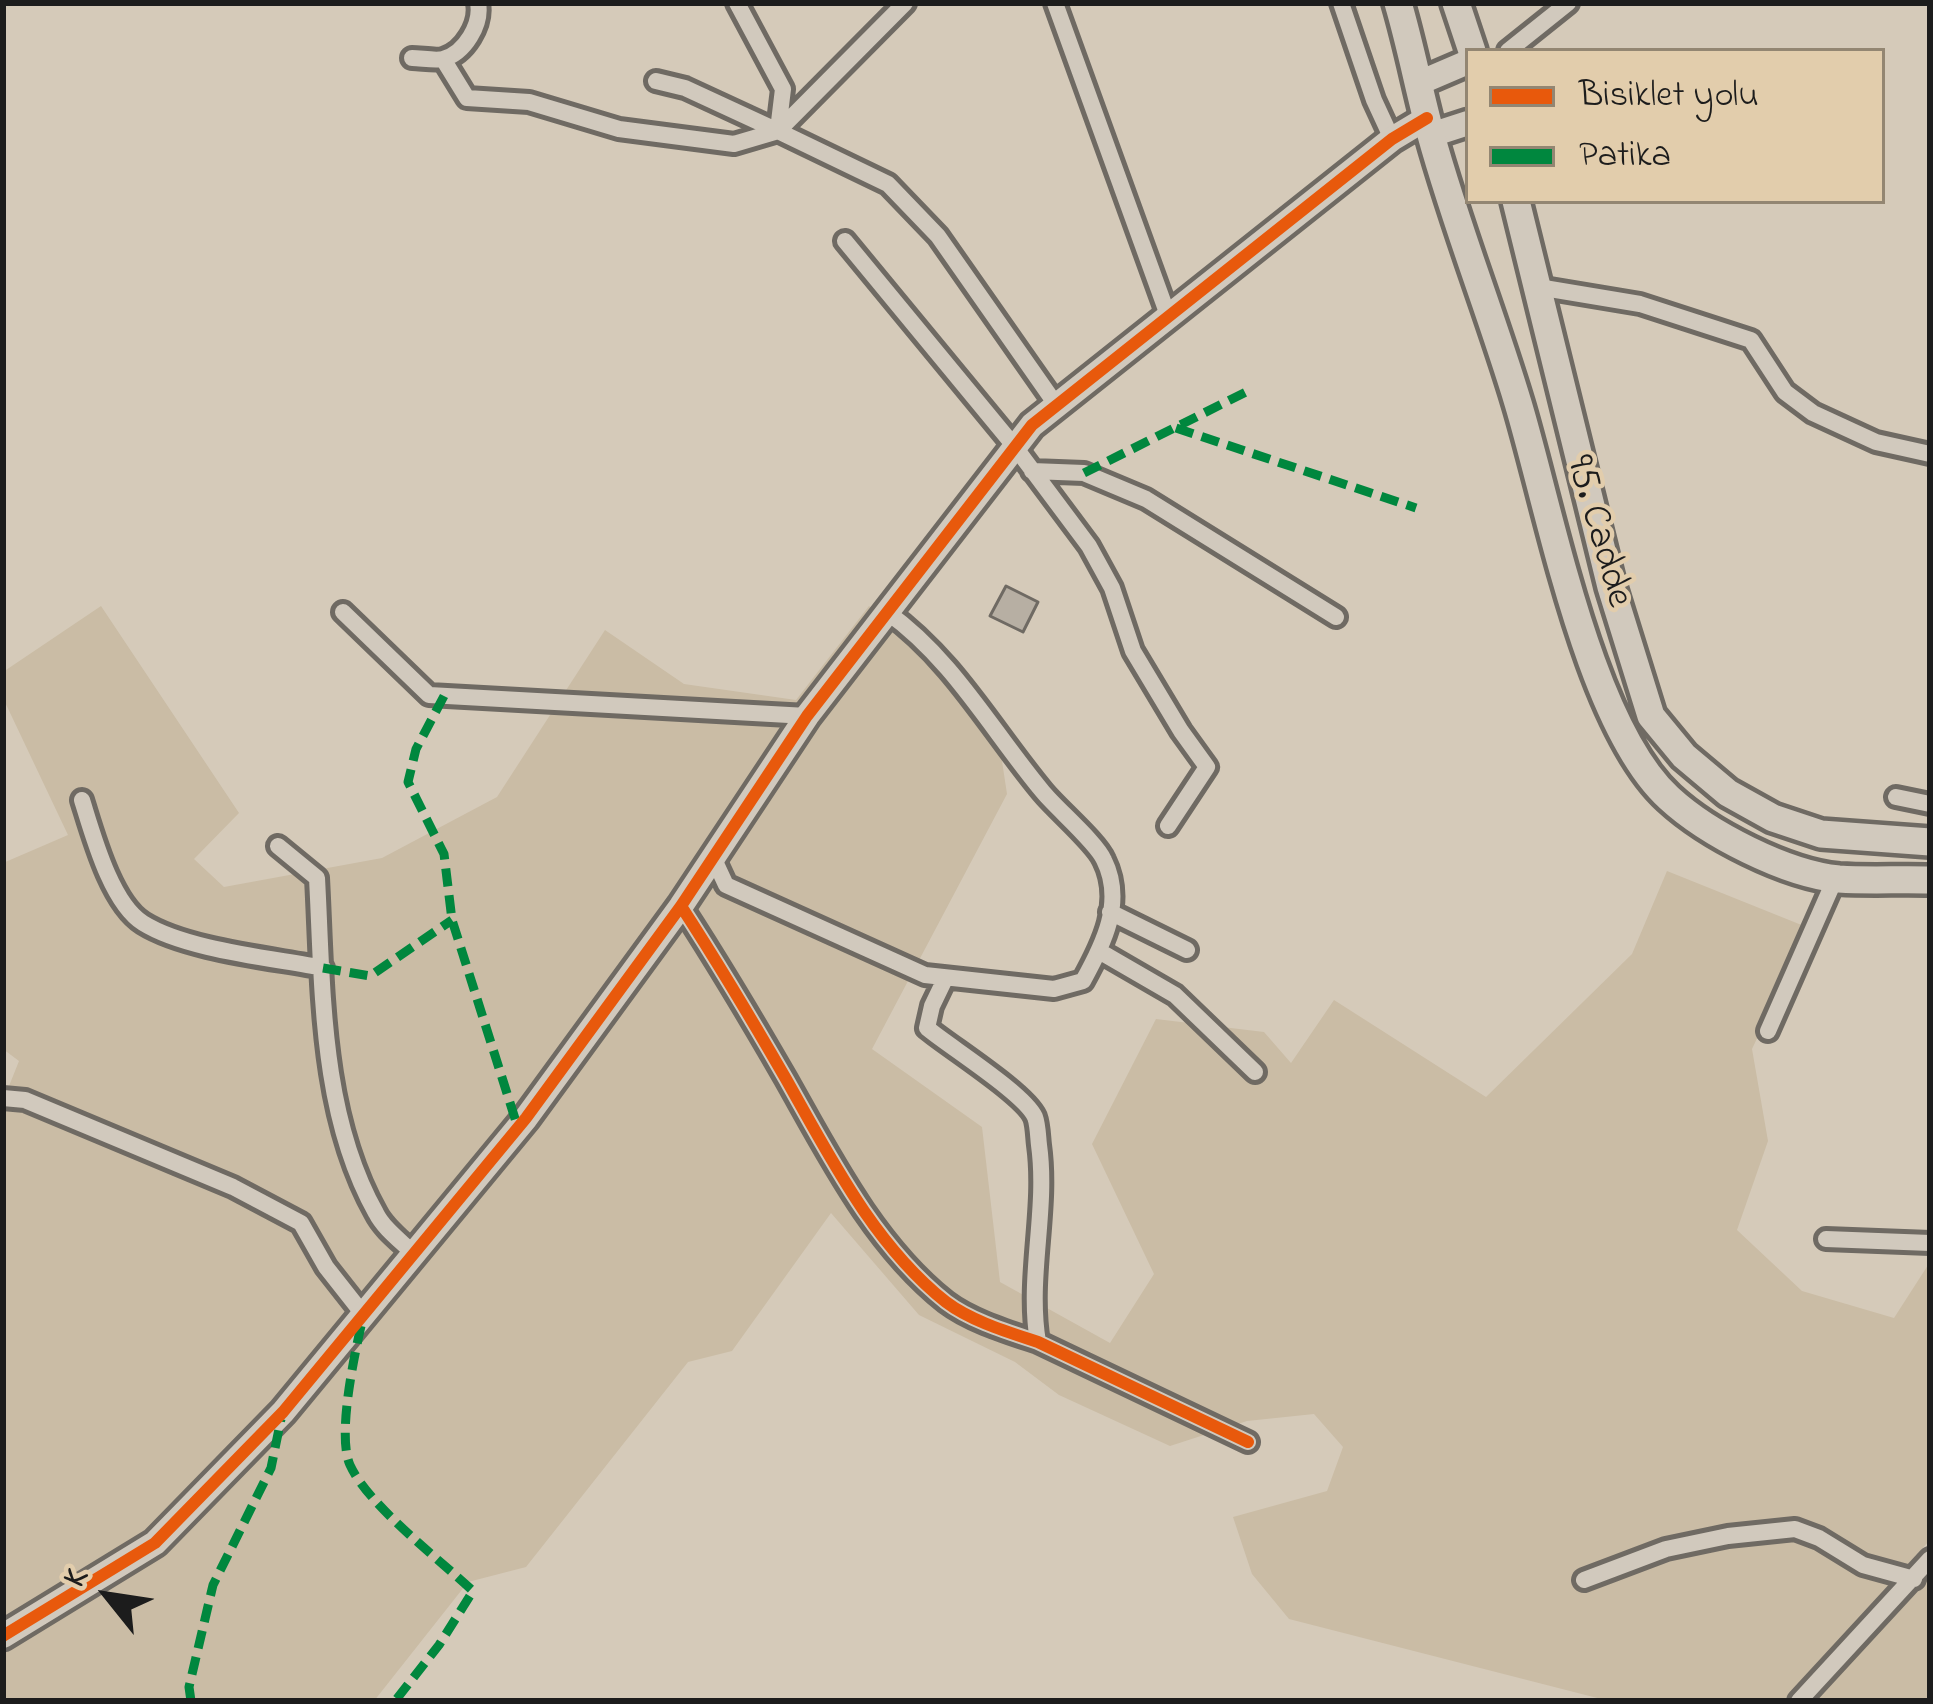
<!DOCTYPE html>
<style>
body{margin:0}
#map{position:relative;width:1933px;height:1704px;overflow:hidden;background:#d5cab9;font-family:"Indie Flower",sans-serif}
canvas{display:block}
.frame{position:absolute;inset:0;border:6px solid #1c1c1c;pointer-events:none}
.legend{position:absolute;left:1465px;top:48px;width:420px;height:156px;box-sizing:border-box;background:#e2cdac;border:3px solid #938672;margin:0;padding:15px 21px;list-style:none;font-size:36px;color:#1c1c1c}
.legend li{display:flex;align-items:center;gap:24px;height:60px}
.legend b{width:60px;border:3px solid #938672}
.north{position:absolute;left:48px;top:1536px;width:120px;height:120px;-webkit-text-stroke:9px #e2cdac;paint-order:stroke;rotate:300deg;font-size:33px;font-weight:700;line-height:48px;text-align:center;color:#1c1c1c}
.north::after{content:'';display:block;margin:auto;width:42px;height:54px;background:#1c1c1c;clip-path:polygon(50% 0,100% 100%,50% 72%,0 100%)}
</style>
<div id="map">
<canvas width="1933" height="1704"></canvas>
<div class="frame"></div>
<ul class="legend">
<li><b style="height:15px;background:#e8590c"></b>Bisiklet yolu</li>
<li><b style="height:15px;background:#00873e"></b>Patika</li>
</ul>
<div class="north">K</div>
</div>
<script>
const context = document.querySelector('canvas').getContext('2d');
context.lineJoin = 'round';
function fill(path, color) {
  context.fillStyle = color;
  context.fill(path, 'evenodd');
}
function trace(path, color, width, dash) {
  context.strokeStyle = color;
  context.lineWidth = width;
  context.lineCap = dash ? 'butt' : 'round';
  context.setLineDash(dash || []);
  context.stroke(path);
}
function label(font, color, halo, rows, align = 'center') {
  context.font = font + ' "Indie Flower",sans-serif';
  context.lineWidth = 9;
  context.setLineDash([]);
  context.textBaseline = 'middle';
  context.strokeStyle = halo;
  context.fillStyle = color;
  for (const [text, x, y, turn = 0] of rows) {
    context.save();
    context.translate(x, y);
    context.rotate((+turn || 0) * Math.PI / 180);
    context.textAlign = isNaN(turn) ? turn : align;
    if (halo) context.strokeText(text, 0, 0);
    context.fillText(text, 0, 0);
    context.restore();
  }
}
const green = new Path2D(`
 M101,606L239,813L194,859L224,887L382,858L497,797L605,630L684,684L796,700L869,606L915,645L1000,748L1007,794L872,1049L982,1127L1000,1282L1110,1343L1154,1274L1092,1144L1156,1019L1264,1032L1291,1063L1334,1000L1486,1097L1632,954L1667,871L1809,928L1752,1049L1768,1141L1737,1230L1802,1291L1894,1318L1930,1262V1540L1783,1701H1609L1289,1619L1252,1574L1233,1517L1327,1491L1343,1447L1314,1414L1247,1421L1170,1446L1059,1395L1015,1362L919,1315L831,1213L732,1351L688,1362L526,1567L468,1582L374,1701H3V1101L19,1061L3,1049V863L68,835L3,698V672Z
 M1930,1576V1701H1816Z`);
const building = new Path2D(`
 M1006,586L1038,602L1023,632L990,616Z`);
const street = new Path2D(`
 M737,3L783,89L778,130
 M905,3L778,131L888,184L938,236L1057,406
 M1055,3L1169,318
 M1341,3L1374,100L1392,139
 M1508,51L1568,3
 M412,58C421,58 435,61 443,59C465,53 482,24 478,3
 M443,59L467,98L529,102L619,129L734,144L778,131
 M656,81L685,88L778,131
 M845,241L1015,447L1089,546L1112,588L1133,651L1181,731L1207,767L1168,826
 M1538,287L1640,304L1751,340L1785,392L1813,413L1876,442L1930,454
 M1032,471L1084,473L1146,499L1336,617
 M343,612L429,695L807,716
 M1896,797L1930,804
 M82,800C93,835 111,903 143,923C186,950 272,958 323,968
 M278,846L317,878C323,989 320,1113 376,1213C384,1229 401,1241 414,1254
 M713,857L726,885L925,975L1054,989L1083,981C1103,945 1125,902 1104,860C1097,843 1057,809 1043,792C992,731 953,659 887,612
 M681,906C718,963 752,1020 786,1079C830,1157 874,1245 946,1302C971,1321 1008,1332 1038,1342L1248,1442
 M1110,912L1187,950
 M1099,951L1175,995L1255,1072
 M945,979L932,1006L927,1028C950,1047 1025,1094 1035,1117C1038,1125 1038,1137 1039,1145C1048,1210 1027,1277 1038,1342
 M1768,1031L1835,879
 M3,1098L25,1100L233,1187L301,1223L326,1267L363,1314
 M1826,1239L1930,1243
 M1584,1580L1666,1549L1728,1536L1795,1529L1819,1538L1863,1565L1914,1579
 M1799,1701L1930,1559`);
const secondary = new Path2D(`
 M1419,83L1468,62
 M1431,135L1468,123
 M3,1636L155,1543L283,1412L526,1118L681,906L807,716L1032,425L1392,139L1427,118`);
const primary = new Path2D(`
 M1398,3C1411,47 1419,91 1431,135C1456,226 1491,313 1518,403C1550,509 1589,725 1669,798C1708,834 1786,874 1839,879C1869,881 1900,879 1930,880
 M1456,3L1472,51
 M1516,201L1611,587L1651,716L1684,756L1728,793L1773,818L1821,834L1930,842`);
const quiet = new Path2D(`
 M1176,428L1416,508
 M1084,473L1246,392
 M444,696L416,749L408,782L444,854L452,920L518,1128
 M323,968L370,976L452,920
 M361,1326C354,1357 337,1436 350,1465C368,1505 439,1559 473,1591L439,1645L395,1701
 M191,1701L189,1687L213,1585L271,1468L281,1419`);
const cycleway = new Path2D(`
 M681,906C718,963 752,1020 786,1079C830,1157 874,1245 946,1302C971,1321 1008,1332 1038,1342L1248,1442
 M3,1636L155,1543L283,1412L526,1118L681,906L807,716L1032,425L1392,139L1427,118`);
const streetNames = [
 ["95. Cadde",1596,532,74]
];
fill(green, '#cabca5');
fill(building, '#b7afa3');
trace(building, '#6f6a63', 3);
trace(street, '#6f6a63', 26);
trace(secondary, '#6f6a63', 33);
trace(primary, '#6f6a63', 36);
trace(street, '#d1c9bd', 16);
trace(secondary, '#d1c9bd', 24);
trace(primary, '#d1c9bd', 27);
trace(quiet, '#00873e', 9, [18, 9]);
trace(cycleway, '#e8590c', 12);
label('39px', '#1c1c1c', '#e2cdac', streetNames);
</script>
